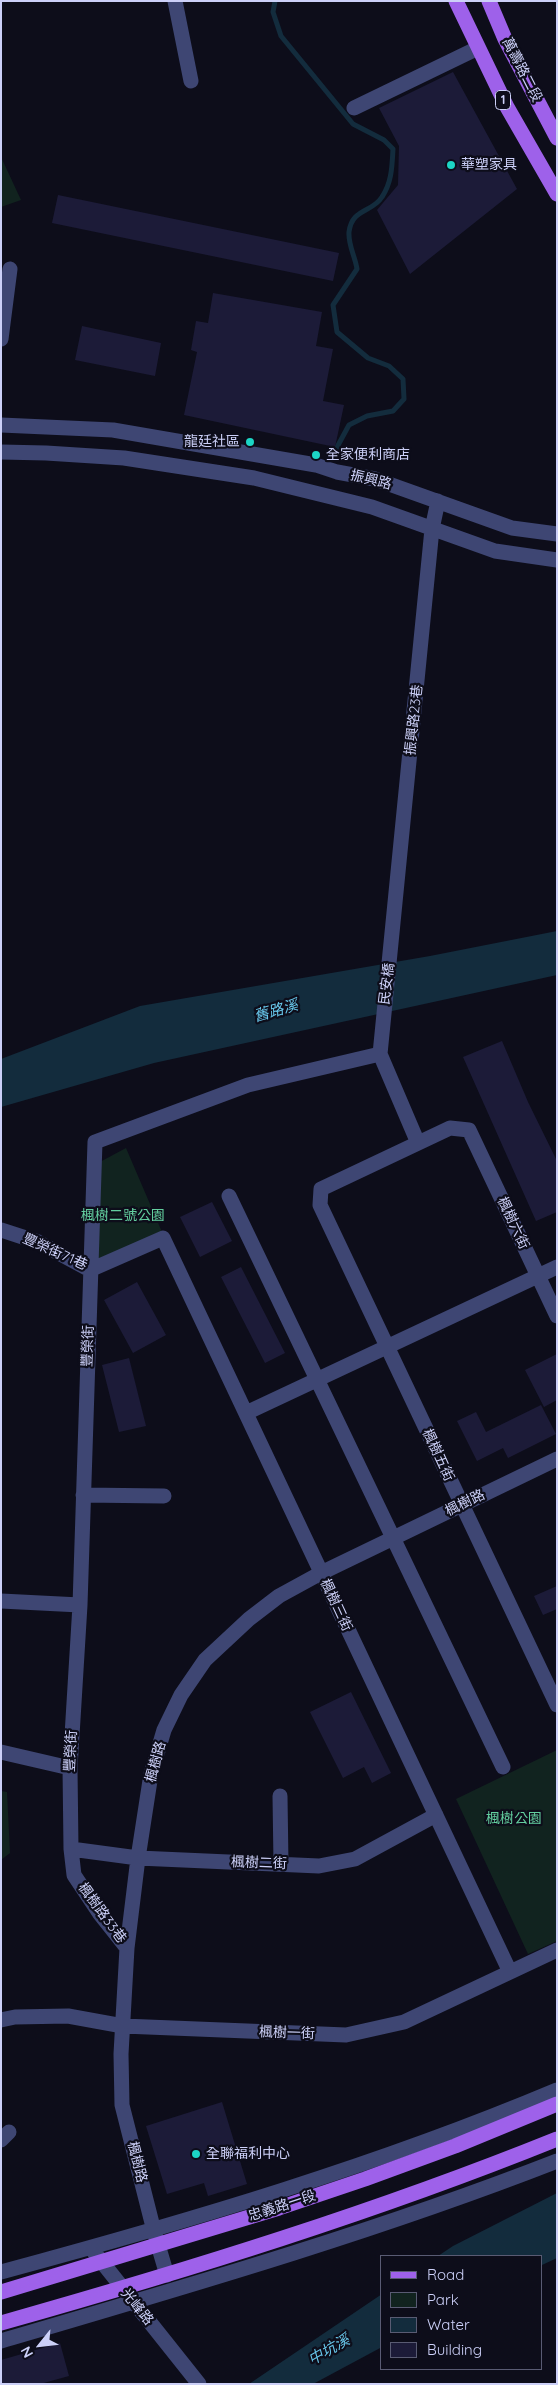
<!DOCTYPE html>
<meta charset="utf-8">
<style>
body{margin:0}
#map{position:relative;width:558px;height:2385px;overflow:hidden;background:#0d0d1a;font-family:Quicksand,sans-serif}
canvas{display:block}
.frame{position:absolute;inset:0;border:2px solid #ccd0f8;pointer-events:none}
.legend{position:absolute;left:380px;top:2255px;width:162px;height:115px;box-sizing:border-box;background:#0d0d1a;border:1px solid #595b73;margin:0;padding:6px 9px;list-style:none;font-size:15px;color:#ccd0f8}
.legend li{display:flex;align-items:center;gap:10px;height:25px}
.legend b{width:25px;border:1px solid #595b73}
.north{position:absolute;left:15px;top:2320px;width:50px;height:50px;-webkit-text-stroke:4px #0d0d1a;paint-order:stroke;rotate:241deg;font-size:14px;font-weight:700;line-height:20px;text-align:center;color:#ccd0f8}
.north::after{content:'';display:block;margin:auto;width:18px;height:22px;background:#ccd0f8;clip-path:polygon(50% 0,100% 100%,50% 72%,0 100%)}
</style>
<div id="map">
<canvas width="558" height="2385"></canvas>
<div class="frame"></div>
<ul class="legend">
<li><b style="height:6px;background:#9e61ea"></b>Road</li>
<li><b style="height:14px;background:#11231f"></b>Park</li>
<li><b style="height:14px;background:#132c3d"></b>Water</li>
<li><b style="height:14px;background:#1c1b38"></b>Building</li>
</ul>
<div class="north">N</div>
</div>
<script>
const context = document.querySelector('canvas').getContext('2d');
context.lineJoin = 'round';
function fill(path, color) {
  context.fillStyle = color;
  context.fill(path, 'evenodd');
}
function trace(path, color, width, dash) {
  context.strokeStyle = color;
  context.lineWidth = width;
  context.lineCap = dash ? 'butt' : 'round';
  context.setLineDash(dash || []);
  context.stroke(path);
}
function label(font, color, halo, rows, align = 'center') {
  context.font = font + ' Quicksand,"Noto Sans TC",sans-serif';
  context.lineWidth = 4.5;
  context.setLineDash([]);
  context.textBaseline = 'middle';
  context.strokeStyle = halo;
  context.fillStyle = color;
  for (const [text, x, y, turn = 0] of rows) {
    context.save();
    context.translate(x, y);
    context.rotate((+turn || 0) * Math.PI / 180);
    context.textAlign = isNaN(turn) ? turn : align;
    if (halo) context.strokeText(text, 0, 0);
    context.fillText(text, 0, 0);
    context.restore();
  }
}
const green = new Path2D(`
 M1,157L21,200L1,207Z
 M126,1148L162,1232L90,1264L98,1163Z
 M557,1750V1941L528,1954L456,1799Z
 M1,1791L7,1792L10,1853L1,1860Z`);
const water = new Path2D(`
 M557,931V975L154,1063L1,1107V1059L140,1006L430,956Z
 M557,2193V2258L542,2265V2256H438L453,2246Z
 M382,2294V2347L313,2384H249Z`);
const stream = new Path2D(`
 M275,1L273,12L281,36L353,124L384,140L393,149C392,166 392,182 382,197C372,213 352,208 349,232C348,245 355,256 357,269L333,305L337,332L368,358L389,366L403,379L404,399L393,411L367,416L349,425L336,449`);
const building = new Path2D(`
 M453,72L517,189L410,274L377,210L398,185L399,146L379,108Z
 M58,195L339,253L333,281L52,223Z
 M213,293L322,312L316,346L333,349L323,401L344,405L335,447L184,415L197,352L191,350L196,321L208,323Z
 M82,326L161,343L155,376L75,360Z
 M502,1041L528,1102L557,1161V1212L536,1221L463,1057Z
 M212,1202L232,1241L200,1257L180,1217Z
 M241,1267L285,1353L265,1363L221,1277Z
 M137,1282L166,1335L133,1353L104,1300Z
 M557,1354V1400L544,1407L525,1370Z
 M129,1358L146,1426L119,1432L102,1365Z
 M541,1405L556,1434L508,1458L503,1448L477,1461L457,1421L476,1412L486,1432Z
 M557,1586V1609L543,1615L534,1596Z
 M351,1692L391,1773L372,1783L364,1767L343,1778L310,1712Z
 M222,2102L247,2184L208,2196L204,2183L167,2194L146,2126Z
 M60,2343L69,2376L40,2384H1V2360Z`);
const minor = new Path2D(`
 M175,1L191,81
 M354,108L478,48
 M1,339L10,269
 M1,425L113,430L316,465L337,472L375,479L512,528L557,534
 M1,452L46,453L124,458L254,478L372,507L495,551L557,560
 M418,1143L380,1054L432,529L438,501
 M229,1196L503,1767
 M1,1230L38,1242L90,1270L163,1238L510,1972
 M557,1316L469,1130L450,1128L321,1189L320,1205L557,1705
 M246,1413L557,1267
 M83,1495L164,1496
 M1,1601L80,1605
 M1,1752L70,1768
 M280,1796L281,1864
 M71,1849L138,1858L319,1866L355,1859L436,1815
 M127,1948L100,1914L74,1875L71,1849L70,1768L80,1605L95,1142L248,1085L380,1054
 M1,2020L15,2017L68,2016L123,2026L346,2035L404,2022L557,1950
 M1,2140L9,2132
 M94,2252L199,2384
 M1,2272C190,2221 376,2166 557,2090
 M167,2275L154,2231L122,2105L121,2054L127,1948L138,1858L151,1774L164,1730L181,1695L205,1660L249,1619L279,1596L321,1573L557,1459
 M1,2341C188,2286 375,2232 557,2161`);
const major = new Path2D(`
 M456,1L507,107L557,194
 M489,1L505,39L557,138
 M1,2292L279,2208L365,2179L455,2146L557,2104
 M1,2323C189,2270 376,2212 557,2139`);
const markers = [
 [451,165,5,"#1cd5c5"],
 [250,442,5,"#1cd5c5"],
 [316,455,5,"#1cd5c5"],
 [196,2154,5,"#1cd5c5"]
];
const shields = [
 [503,100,15]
];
const shieldNames = [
 ["1",503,100]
];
const streetNames = [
 ["萬壽路二段",522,70,63],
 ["振興路",371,480,14],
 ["振興路23巷",414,720,-84],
 ["民安橋",387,984,-83],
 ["楓樹六街",513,1223,65],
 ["豐榮街71巷",55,1252,24],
 ["豐榮街",88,1346,-88],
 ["楓樹五街",438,1455,65],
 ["楓樹路",465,1503,-26],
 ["楓樹三街",336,1605,65],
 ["豐榮街",71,1751,-87],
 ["楓樹路",156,1762,-75],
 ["楓樹二街",259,1863,2],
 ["楓樹路33巷",102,1913,54],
 ["楓樹一街",287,2033,2],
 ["楓樹路",137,2162,76],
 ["忠義路一段",282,2206,-18],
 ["光峰路",137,2307,51]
];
const poiNames = [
 ["華塑家具",461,165],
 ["龍廷社區",240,442,"right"],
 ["全家便利商店",326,455],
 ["全聯福利中心",206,2154]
];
const parkNames = [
 ["楓樹二號公園",123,1216],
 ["楓樹公園",514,1819]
];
const waterNames = [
 ["舊路溪",276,1011,-16],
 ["中坑溪",329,2350,-30]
];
fill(green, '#11231f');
fill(water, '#132c3d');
trace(stream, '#132c3d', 5);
fill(building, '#1c1b38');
trace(minor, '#3e4673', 15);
trace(major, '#9e61ea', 15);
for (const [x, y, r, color] of markers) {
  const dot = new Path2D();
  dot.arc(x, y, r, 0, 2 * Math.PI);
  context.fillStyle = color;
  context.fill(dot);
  trace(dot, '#0d0d1a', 2);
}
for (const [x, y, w] of shields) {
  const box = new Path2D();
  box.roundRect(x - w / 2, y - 9.5, w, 19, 4);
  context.fillStyle = '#0d0d1a';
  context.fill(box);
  trace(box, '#ccd0f8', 1);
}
label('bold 12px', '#ccd0f8', null, shieldNames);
label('14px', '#ccd0f8', '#0d0d1a', streetNames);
label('14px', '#ccd0f8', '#0d0d1a', poiNames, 'left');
label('14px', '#63ce9f', '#0d0d1a', parkNames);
label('italic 15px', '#68c7eb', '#0d0d1a', waterNames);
</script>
